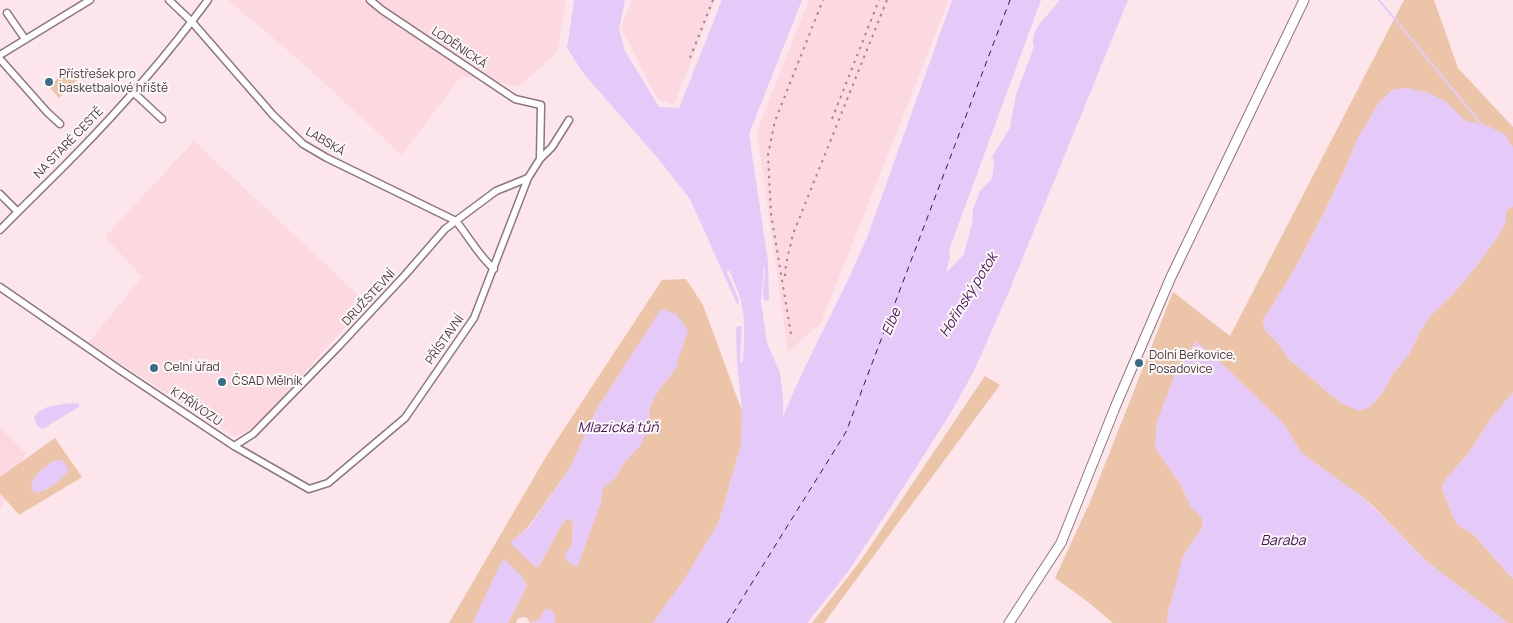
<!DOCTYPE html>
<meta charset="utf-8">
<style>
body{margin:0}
canvas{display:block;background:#fce6eb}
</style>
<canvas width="1513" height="623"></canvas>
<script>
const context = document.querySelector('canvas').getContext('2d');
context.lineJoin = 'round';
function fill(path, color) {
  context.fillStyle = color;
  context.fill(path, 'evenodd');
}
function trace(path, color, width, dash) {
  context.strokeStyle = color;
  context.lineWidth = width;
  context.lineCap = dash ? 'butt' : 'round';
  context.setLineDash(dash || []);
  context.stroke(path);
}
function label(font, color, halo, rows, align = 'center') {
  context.font = font + ' Manrope,sans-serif';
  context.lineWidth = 4;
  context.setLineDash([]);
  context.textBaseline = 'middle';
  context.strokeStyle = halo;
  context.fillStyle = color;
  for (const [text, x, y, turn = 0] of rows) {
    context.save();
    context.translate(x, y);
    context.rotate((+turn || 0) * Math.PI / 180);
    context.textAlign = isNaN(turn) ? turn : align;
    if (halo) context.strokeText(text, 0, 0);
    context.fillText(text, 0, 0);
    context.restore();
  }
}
const built = new Path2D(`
 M228,0H566L557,52L520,86L461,76L402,155L299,60Z
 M632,0H715L674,105L658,100L621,28Z
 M809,0H949L821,323L788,352L757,131Z
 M194,141L367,303L255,427L236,437L88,343L142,277L105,237Z
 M0,427L26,453L0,510Z`);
const green = new Path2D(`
 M1404,0H1434L1458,68L1513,127V148L1490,127L1475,123L1466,122L1446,102L1428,93L1407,88L1392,90L1358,138L1345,169L1322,217L1292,274L1263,320L1265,330L1276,341L1289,359L1329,393L1343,404L1370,407L1383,392L1392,375L1409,354L1420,331L1432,314L1453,294L1477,265L1497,238L1506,221V211L1513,206V392L1490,420L1468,454L1446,479L1442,488L1450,510L1458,525L1473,534L1513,579V623H1508L1427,562L1373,506L1361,496L1301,453L1283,423L1223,365L1175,375L1157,422L1155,448L1181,485L1191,507L1202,518V528L1183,556L1177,581L1168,613L1167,623H1113L1088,602L1055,578L1090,502L1173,292L1230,336Z
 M70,66L81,76L59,98L49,87Z
 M686,279L703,305L742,411L741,445L719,522L684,580L653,623H555L556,621L540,619L530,623L526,617L518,618L516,623H508L527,586L521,576L504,560L500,565L473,623H449L547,455L662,280ZM661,310L676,314L677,367L658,391L651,404L645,434L640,444L624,463L614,479L602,489L601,502L577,567L569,563L572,545L573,522L571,520L567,519L562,524L539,566L511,542L528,527L570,468L597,409Z
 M985,376L1000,385L824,623H812L861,560Z
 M55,438L82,477L19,515L0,493V477ZM57,460H62L64,476L46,490L50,463Z`);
const water = new Path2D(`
 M574,0H625L619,29L625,51L659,107L679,108L722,0H802L749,134L768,262L769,300L764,301L763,295L765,266L764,267L761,302L767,343L780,373L783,398V416L803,371L849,278L868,235L952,0H1041L949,250L950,256L946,273L964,254L972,224L973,210L980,191L991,180L993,174L994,161L992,157L1010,128L1016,94L1034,47C1028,28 1051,15 1059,0H1128L1010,289L974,371L950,414L892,505L847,573L807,623H653L684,580L719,522L741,445L742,411L737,361L736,327L742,326L740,360L741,362L743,361C744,341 746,321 741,301C738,291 734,281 730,272L728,270L727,272L738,298L739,303L737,304L690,199L656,156L584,74L567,48Z
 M1407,88L1428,93L1446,102L1466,121L1475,123L1490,127L1506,135L1509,142L1513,148V206L1506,211V221L1497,238L1477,265L1453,294L1432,314L1420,331L1409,354L1392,375L1383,392L1370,407L1359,411L1343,404L1329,393L1289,359L1276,341L1265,330L1263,320L1292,274L1322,217L1345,169L1358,138L1379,102L1392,90Z
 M661,309L676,314L688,330L678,360L677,367L658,391L651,404L645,434L641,445L624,463L614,479L602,489L601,502L577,567L569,563L564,555L572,545L573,522L571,520L567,519L562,524L539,566L535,567L513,546L511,542L529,527L570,468L597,409Z
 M1196,341L1223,365L1283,423L1301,453L1361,496L1373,507L1427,562L1508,623H1167L1168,613L1177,581L1183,556L1202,528V518L1191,507L1181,485L1155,448L1157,422L1175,375Z
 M1513,392V579L1473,534L1458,525L1450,510L1442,488L1446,479L1468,454L1490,420Z
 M78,403L80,406L46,427L42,429L37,426L34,417C42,404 64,404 78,403Z
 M57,460H62L69,469C62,481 50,488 38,493L34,492L31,488C32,476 46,464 57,460Z
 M504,559L521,576L527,586L508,623H473L500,565Z
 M545,608L551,610L555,615V623H531L540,619Z`);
const stream = new Path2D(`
 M1379,0L1483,126`);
const ferry = new Path2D(`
 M727,623L846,432L1010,0`);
const street = new Path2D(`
 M169,0L192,22L273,115L303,144L327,158L456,221C469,237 478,255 494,269
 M7,13L25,39
 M0,55L90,0
 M0,59L47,112L60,124
 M133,92L162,119
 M540,159L552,147L569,120
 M0,194L18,212
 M0,230C25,204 51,180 76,154C123,106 168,54 208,0
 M0,287L120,370L234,446L309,489L328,483L405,418L474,318L528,178L540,159L541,105L515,99L382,10L370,0
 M234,446L253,434L339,346L405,275L445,229L496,191L528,178`);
const secondary = new Path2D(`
 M1009,623L1061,543L1116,405L1171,277L1304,0`);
const rail = new Path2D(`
 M690,58L713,0
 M832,119L879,0
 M785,276L786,264L793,234L887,0
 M791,334L771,214L768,155L775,121L823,0`);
const markers = [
 [49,82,5,"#366e88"],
 [1139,363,5,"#366e88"],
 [154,368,5,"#366e88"],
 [222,382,5,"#366e88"]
];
const streetNames = [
 ["LODĚNICKÁ",459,48,34],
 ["LABSKÁ",325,142,31],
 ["NA STARÉ CESTĚ",69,143,-46],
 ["DRUŽSTEVNÍ",369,298,-47],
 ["PŘÍSTAVNÍ",445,340,-55],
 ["K PŘÍVOZU",196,407,34]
];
const poiNames = [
 ["Přístřešek pro",59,75],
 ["basketbalové hřiště",59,89],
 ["Dolní Beřkovice,",1149,356],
 ["Posadovice",1149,370],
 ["Celní úřad",164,368],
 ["ČSAD Mělník",232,382]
];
const waterNames = [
 ["Hořínský potok",969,295,-58],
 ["Elbe",892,322,-67],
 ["Mlazická tůň",618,428],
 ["Baraba",1283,541]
];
fill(built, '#fcd9e1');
fill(green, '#ecc4a8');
fill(water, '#e4c9f9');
trace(stream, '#e4c9f9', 2);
trace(ferry, '#3e1257', 1, [6, 5]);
trace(street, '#8e777c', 9);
trace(secondary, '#8e777c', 11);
trace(street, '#fff', 6);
trace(secondary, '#fff', 9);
trace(rail, '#9c8c8f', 2, [2.5, 5]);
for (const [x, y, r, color] of markers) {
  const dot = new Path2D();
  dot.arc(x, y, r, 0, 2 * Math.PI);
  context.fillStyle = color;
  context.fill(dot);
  trace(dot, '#fef8f9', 2);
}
label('12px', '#44393b', '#fef8f9', streetNames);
label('12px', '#44393b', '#fef8f9', poiNames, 'left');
label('italic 14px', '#3e1257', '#fef8f9', waterNames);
</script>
